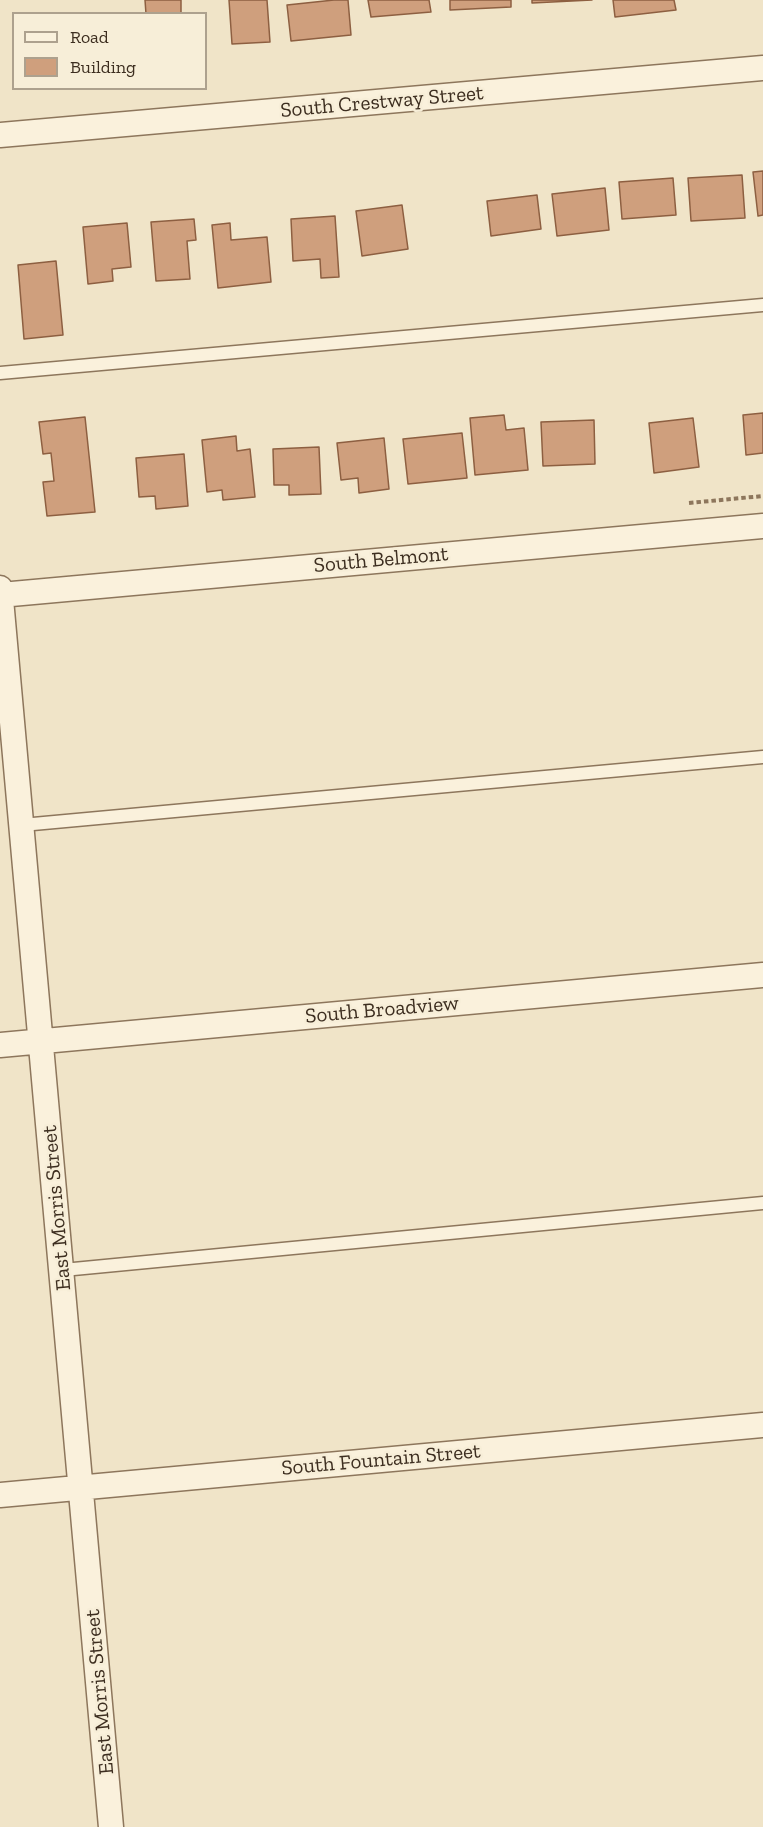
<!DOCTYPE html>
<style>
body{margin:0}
#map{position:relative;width:763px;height:1827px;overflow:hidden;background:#f0e4c8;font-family:"Zilla Slab",serif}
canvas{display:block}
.legend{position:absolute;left:12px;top:12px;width:195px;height:78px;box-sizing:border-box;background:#f7eed8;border:2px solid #ada18e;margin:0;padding:8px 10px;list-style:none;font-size:18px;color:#3d2e20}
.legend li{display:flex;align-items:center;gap:12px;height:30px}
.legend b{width:30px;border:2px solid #ada18e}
</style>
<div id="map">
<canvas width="763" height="1827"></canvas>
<ul class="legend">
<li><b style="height:8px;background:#faf1dc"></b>Road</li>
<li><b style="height:16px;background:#cf9f7d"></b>Building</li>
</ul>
</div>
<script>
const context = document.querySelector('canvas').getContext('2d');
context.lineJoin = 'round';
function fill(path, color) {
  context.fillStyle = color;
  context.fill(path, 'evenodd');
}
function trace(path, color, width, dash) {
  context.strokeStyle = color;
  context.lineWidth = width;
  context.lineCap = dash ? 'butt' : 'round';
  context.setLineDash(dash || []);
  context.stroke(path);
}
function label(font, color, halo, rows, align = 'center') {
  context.font = font + ' "Zilla Slab",serif';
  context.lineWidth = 5;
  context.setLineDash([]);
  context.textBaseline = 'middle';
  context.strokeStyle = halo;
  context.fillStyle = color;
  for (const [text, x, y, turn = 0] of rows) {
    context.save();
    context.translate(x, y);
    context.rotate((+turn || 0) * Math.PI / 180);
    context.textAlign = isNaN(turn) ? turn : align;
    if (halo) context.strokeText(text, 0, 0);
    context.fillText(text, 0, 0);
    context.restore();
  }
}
const building = new Path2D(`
 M145,0H181V14H146Z
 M229,0H267L270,42L232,44Z
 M334,0H348L351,35L291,41L287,5Z
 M368,0H429L431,12L371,17Z
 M450,0H511V7L450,10Z
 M532,0H592L532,3Z
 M613,0H674L676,10L615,17Z
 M763,171V215L758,216L753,172Z
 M742,175L745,218L691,221L688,178Z
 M673,178L676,215L622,219L619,182Z
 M605,188L609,230L557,236L552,194Z
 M537,195L541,229L491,236L487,201Z
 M402,205L408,249L362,256L356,211Z
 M335,216L339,277L321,278L320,259L293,261L291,219Z
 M194,219L196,240L187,241L190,279L156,281L151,222Z
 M127,223L131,267L112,269L113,281L88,284L83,227Z
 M230,223L231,240L267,237L271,282L218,288L212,225Z
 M56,261L63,335L24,339L18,265Z
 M763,413V453L746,455L743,415Z
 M504,415L506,430L524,428L528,470L475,475L470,418Z
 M85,417L95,512L47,516L43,482L54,481L51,453L43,454L39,422Z
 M693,418L699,467L654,473L649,423Z
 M594,420L595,464L543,466L541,422Z
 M462,433L467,478L408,484L403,439Z
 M236,436L237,451L250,449L255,497L223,500L222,490L207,492L202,440Z
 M384,438L389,489L359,493L358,478L341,480L337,443Z
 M319,447L321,494L289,495V485H274L273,449Z
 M184,454L188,506L156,509L155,496L139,497L136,458Z`);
const path = new Path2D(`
 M689,503L763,496`);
const service = new Path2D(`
 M0,373L763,305
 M22,825L763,757
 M63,1270L763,1203`);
const minor = new Path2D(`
 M0,135L763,68
 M0,588L111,1827
 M0,595L763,526
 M0,1045L763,975
 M0,1495L763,1425`);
const streetNames = [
 ["South Crestway Street",382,102,-5],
 ["South Belmont",381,560,-5],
 ["South Broadview",382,1010,-5],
 ["East Morris Street",57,1208,-95],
 ["South Fountain Street",381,1460,-5],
 ["East Morris Street",100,1692,-95]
];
fill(building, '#cf9f7d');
trace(building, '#8d5f41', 1.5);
trace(service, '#8d765c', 15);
trace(minor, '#8d765c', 27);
trace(path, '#8d765c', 4, [4.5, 3]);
trace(service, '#faf1dc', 12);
trace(minor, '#faf1dc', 24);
label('21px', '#3d2e20', '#f7eed8', streetNames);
</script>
